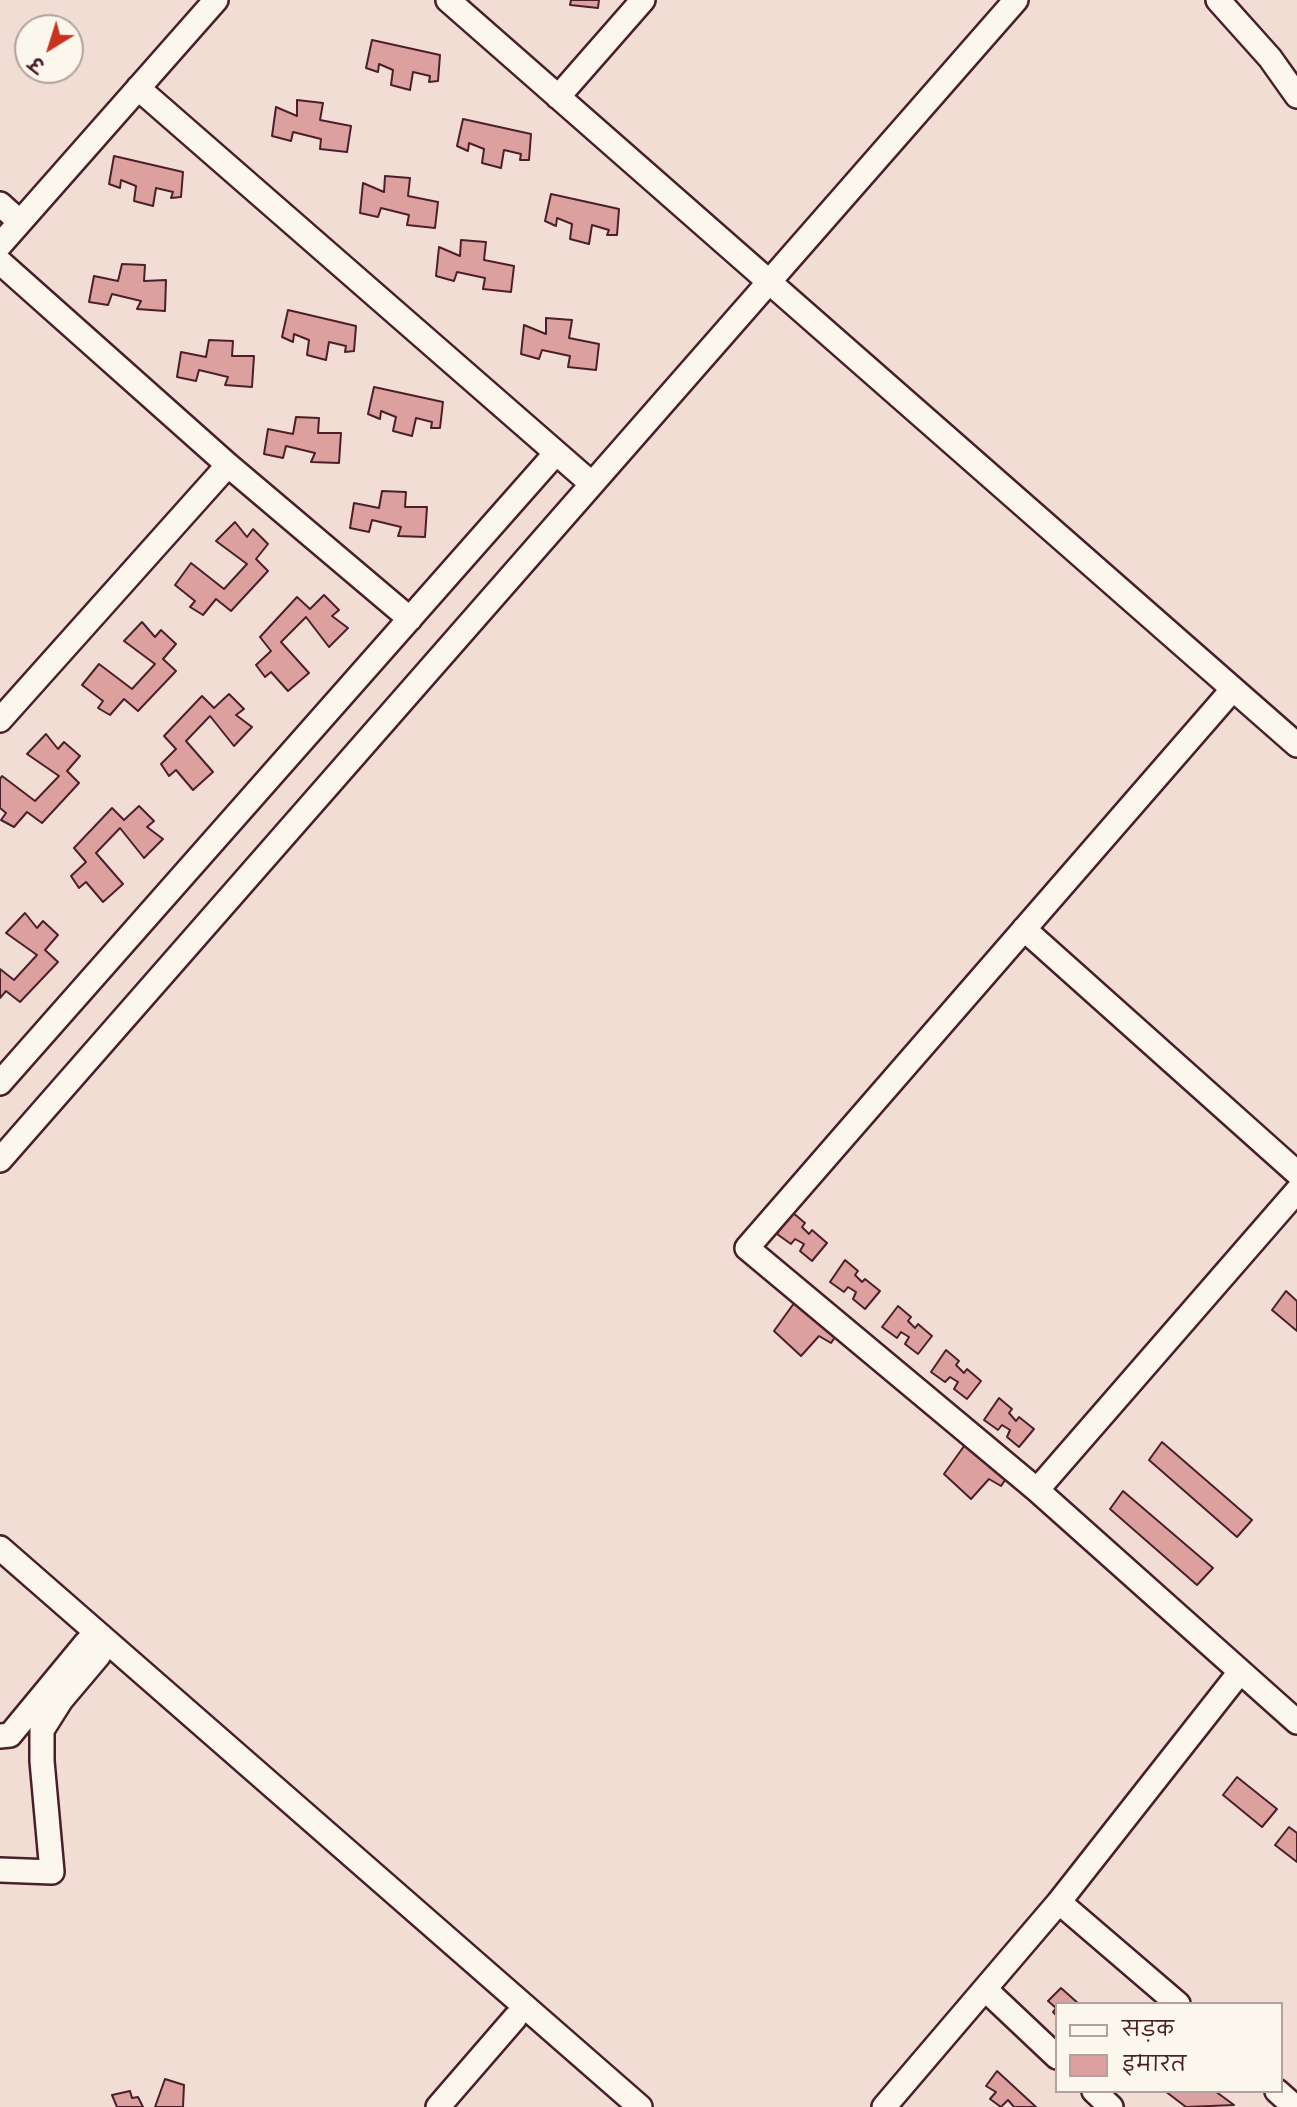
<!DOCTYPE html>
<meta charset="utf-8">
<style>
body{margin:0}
#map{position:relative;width:1297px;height:2107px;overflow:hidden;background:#f2ddd5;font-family:"Shantell Sans","Playpen Sans Deva",sans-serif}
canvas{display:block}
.legend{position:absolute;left:1055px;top:2002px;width:228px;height:91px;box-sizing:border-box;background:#fbf7ec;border:2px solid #b4a19f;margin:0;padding:9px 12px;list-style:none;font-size:21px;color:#4a1f2b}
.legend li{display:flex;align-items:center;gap:14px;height:35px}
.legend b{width:35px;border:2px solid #b4a19f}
.north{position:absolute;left:14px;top:14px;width:70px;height:70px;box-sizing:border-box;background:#fbf7ec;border:2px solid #b4a19f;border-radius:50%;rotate:218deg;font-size:19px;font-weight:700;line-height:28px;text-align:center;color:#4a1f2b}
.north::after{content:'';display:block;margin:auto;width:24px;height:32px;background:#c8321e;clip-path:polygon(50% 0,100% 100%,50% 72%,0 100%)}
</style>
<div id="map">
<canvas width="1297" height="2107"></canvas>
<ul class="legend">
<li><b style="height:9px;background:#fbf7ec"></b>सड़क</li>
<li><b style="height:19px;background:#dca19e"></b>इमारत</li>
</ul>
<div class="north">उ</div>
</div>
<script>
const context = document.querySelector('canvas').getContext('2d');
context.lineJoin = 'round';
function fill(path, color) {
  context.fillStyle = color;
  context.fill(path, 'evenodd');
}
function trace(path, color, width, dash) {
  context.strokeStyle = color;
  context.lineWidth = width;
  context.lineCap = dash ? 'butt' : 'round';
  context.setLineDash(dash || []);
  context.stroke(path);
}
const building = new Path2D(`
 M571,0H599L598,8L570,5Z
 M372,40L440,55L438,81L429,82L430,76L413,72L410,90L391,85L393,70L379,64L378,72L366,68Z
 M297,100L323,103L320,120L351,126L347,152L320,149L321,139L293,132L291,141L272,136L276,107L297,116Z
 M463,119L531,134L529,160H520L521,154L504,150L501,168L482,163L484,149L469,143L468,151L457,146Z
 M114,156L183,172L181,197L171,198L173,192L156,188L153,206L134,201L136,186L121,180L120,188L109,184Z
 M385,176L410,178L408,196L438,202L435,228L407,225L409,215L381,208L378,217L360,213L363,183L384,192Z
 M551,194L619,209L617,235H607L609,230L592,225L589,244L570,239L572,224L557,218L556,226L545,221Z
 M461,240L486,242L484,260L514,266L511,292L483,289L485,278L457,272L454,281L436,276L439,247L460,256Z
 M122,264L145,265L144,281L166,280L165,311L137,309L141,301L112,294L108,305L89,302L94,276L118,281Z
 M288,310L356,326L354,351L345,352L346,346L329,342L326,360L307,355L309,340L294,334L293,342L282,337Z
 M546,318L572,320L569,338L599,344L596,370L568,367L570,356L542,350L539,359L521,354L524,325L546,334Z
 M209,340L233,341L232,356H254L252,387L225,385L228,377L199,370L196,381L177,377L181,352L206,357Z
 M374,387L443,402L440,428H431L432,422L416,418L412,436L393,431L396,417L381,411L380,419L368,414Z
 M296,417L319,418L318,433H341L339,463L311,462L315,453L286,446L283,458L264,454L268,429L293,434Z
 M382,491L406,492L405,507H427L425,537L398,536L401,527L372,520L369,532L350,528L354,503L379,508Z
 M235,522L247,537L253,529L268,544L256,559L268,571L231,611L216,599L203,615L190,607L195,601L175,585L191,563L224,589L247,564L216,541Z
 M324,595L339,610L332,616L348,628L329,647L306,617L281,642L309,673L288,691L271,672L265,677L256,665L271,651L260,637L297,597L310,609Z
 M142,622L155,637L161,630L176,644L163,659L176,671L138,711L124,699L110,715L98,708L103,701L82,685L99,664L132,689L155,664L124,641Z
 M229,694L244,709L236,715L252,727L234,746L210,716L186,741L213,772L193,790L176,770L169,776L161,764L176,749L164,736L202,696L214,708Z
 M46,734L58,749L64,742L80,756L67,771L79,783L42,823L27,812L14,827L1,820L6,813L0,808V779L2,776L35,801L59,776L27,754Z
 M139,806L154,821L147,827L163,839L144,858L120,828L96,853L123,884L103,902L86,882L79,888L71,876L86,862L74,848L112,808L124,820Z
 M25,913L37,928L43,921L58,935L45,950L58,962L20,1002L6,991L0,998V969L14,980L37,955L6,933Z
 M792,1212L805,1223L802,1227L809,1234L812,1230L827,1243L812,1261L800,1251L804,1244L795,1239L791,1244L777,1234Z
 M845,1260L858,1271L855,1275L862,1282L865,1279L880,1291L865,1309L853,1299L856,1292L848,1287L844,1292L830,1282Z
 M1286,1291L1297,1301V1331L1272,1310Z
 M797,1299L840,1330L831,1343L819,1336L801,1356L774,1331Z
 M898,1306L911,1317L908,1321L915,1328L918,1324L932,1336L918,1354L905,1344L909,1337L901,1332L897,1338L882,1327Z
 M946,1350L959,1361L956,1365L964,1373L967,1369L981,1381L967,1399L954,1389L958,1382L950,1377L945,1382L931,1372Z
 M999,1398L1012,1409L1009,1413L1016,1421L1019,1417L1034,1429L1019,1447L1007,1437L1010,1430L1002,1425L998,1430L984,1420Z
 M967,1442L1010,1473L1001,1486L989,1479L971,1499L944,1474Z
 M1162,1442L1252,1520L1237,1537L1149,1460Z
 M1123,1491L1213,1568L1197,1585L1110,1509Z
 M1237,1777L1277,1809L1262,1827L1223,1795Z
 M1289,1827L1297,1833V1862L1275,1845Z
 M1061,1988L1079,2004H1057V2016L1053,2012L1056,2008L1048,2001Z
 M997,2071L1036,2107H1014L1008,2100L1001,2107L990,2099L996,2092L986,2086Z
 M165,2079L184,2085L183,2107H155Z
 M130,2091L132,2098L138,2097L143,2107H117L112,2095Z
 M1165,2091H1215L1234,2105L1186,2107Z`);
const minor = new Path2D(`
 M448,0L1297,745
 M1218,0L1270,58L1297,96
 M138,88L592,484
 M558,97L643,0
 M0,204L20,222
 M0,245L216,0
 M0,262L228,465L410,619
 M1233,689L747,1248L1037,1490L1297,1722
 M0,720L228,465
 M1024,929L1297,1173
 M0,1083L556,453
 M0,1160L1016,0
 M1037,1490L1297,1191
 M0,1548L640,2107
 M0,1736L10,1735L86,1643
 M0,1870L52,1872L42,1761V1730L61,1700L99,1655
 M1059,1902L1178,2004
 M986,1990L1057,2057
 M1094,2091L1111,2107
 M1277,2091L1295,2107
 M438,2107L515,2018
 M884,2107L1059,1902L1240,1672`);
fill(building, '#dca19e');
trace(building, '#4a1f2b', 2);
trace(minor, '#4a1f2b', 28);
trace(minor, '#fbf7ec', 23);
</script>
